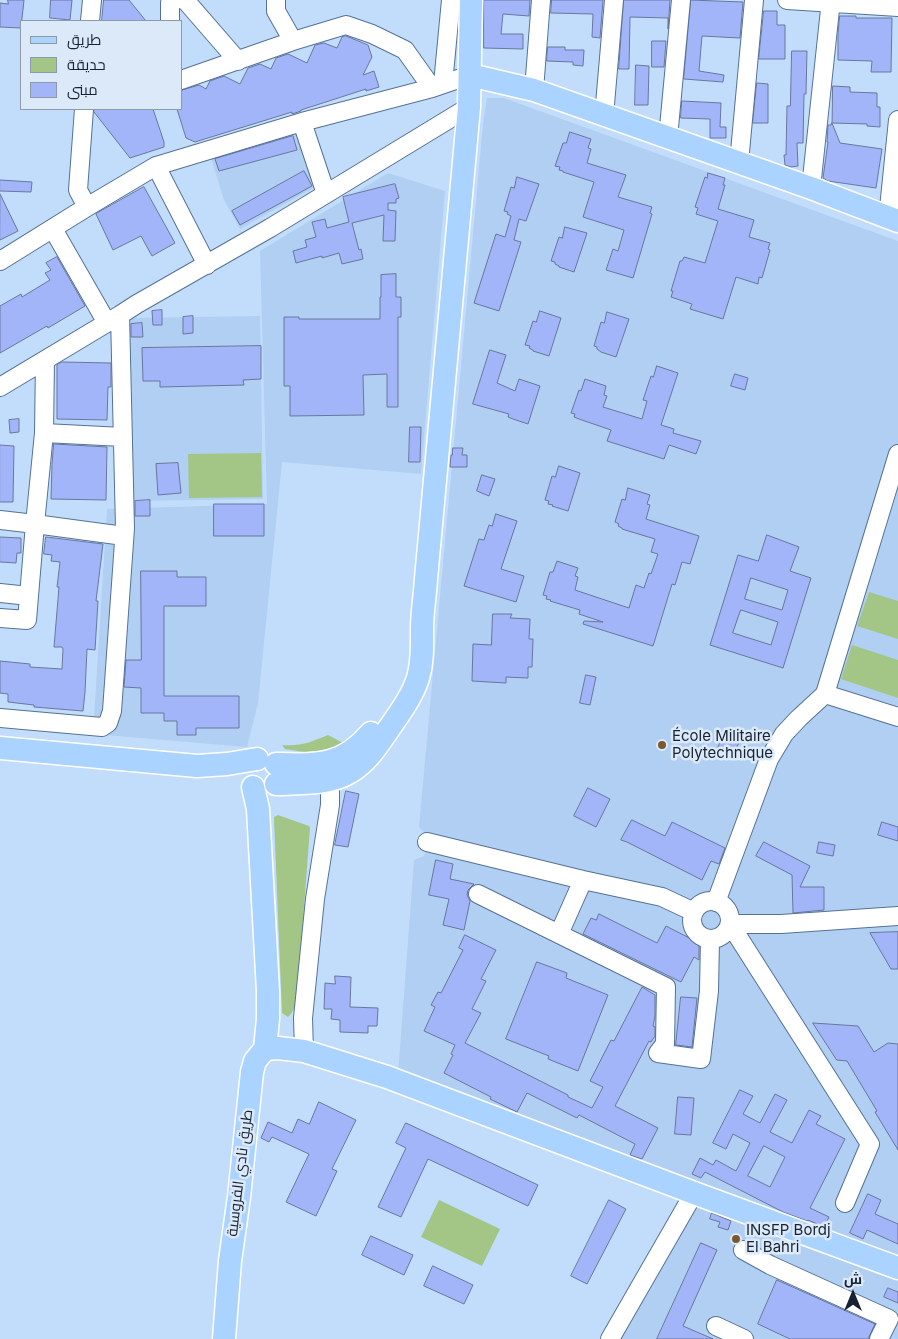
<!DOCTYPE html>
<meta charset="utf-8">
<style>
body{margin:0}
#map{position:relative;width:898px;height:1339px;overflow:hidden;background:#c2ddfc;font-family:Inter,Cairo,sans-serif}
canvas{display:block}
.legend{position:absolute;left:20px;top:20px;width:162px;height:90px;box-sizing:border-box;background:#dbe9f9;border:1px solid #8d9aa9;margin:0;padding:6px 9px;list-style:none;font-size:15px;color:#172332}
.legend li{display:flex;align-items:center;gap:10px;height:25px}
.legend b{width:25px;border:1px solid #8d9aa9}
.north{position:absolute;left:828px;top:1269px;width:50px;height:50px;-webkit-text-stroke:4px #dbe9f9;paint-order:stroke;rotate:0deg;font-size:14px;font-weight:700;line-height:20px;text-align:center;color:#172332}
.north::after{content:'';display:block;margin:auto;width:18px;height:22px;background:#172332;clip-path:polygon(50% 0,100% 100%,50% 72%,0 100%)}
</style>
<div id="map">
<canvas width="898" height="1339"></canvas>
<ul class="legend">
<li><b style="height:6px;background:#aad3ff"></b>طريق</li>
<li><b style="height:14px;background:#a3c687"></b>حديقة</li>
<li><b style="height:14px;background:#a2b5f8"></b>مبنى</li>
</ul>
<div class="north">ش</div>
</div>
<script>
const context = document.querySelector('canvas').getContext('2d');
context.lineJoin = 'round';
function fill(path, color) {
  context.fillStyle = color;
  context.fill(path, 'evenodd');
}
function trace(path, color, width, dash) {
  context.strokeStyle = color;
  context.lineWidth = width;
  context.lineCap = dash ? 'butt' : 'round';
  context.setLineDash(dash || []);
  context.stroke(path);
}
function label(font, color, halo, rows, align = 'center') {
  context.font = font + ' Inter,Cairo,sans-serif';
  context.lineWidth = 5;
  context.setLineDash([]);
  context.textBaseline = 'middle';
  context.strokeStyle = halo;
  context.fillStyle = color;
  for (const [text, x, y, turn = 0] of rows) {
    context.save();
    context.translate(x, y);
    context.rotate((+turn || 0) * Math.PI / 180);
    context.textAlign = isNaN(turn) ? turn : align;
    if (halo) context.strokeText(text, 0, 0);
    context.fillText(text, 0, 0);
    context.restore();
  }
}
const built = new Path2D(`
 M487,98H504L898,241V1260L398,1075L414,860L424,856L427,842V835L419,827L483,124Z
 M295,131L317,186L240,229L224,200L210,155Z
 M388,173L445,191L421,474L282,462L258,703L247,747L93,734L107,509L267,504L260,251Z
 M260,316L263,499L130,501L128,318Z
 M696,1203L898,1276V1339H616Z`);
const green = new Path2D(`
 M261,453L262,497L189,498L188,454Z
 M869,592L898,601V639L857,626Z
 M852,645L898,660V698L841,679Z
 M328,735L343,743L339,747L317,754L285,749L282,745C303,746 308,743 328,735Z
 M278,815L309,826L310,828L297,1000C295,1006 293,1013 288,1017L282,1013L274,819V817Z
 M439,1200L500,1229L482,1266L421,1237Z`);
const building = new Path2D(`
 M8,0H24L21,28L0,27V3L8,4Z
 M51,0H72L70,20L50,18Z
 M104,0H129L146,21H102Z
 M484,0H530L529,16L503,14L501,34H523V49L484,48Z
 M552,0H603L600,38L592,37L593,14L551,13Z
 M624,0H670L668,29V18L630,17L629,69H619Z
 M691,0L743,2L740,38L702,36L699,71L724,75L723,82L684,79Z
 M764,11H777V25H785V59H759Z
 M840,16H856V18H892L891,72H871L872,61L838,60V34Z
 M346,36L368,45L372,57L363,75L374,71L379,87L366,91V89L301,110V111L292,114V112L195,142L186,138L177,109H181V93L182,90L199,85L206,89L210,81L224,76L240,84L248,68L260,64L271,69L276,58L288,54L307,63L315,45L324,43L337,48L342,37Z
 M652,41H666L664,67H652Z
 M548,47H565V50H584L583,66L573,65V62L547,61Z
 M792,51H807L806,94H804L803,143H797L798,166L791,167L785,165L784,155H786L787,106H790Z
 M636,65L649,66L648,105H635Z
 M757,83L768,84V123H753Z
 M833,86L850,87V92L877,93V107H880V127L867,126V124L832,123L840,143L882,149L876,188L828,181L823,178L828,142H827L828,125H831L832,122Z
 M682,101L721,103L720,127H726V138H710V119L681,118Z
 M94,109H153L164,142V147L130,158L94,112Z
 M570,132L591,139L588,148L591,149L587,163L626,175L618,197L652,207L650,213L652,214L633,278L606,270L613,249L618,251L624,230L583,217L594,182L563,172V171L559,170L560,167L555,166L563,143H566Z
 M293,136L297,150L219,171L215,159Z
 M304,171L312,186L240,225L232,211Z
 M708,173L725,178L723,185H725L718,209L754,220L749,237L770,243L768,249L770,250L762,278L759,277L758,284L736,277L723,319L690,309L692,304L671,297L673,291H671L680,261H682L684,257L705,263L718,221L696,214L698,208L695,207L705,177L707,178Z
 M517,177L539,184L526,221L519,219L514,240L521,242L499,311L474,303L496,234L505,237L511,216L507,214L508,212L504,211L511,187L514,188Z
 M0,180L32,182L31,192L0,191Z
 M395,184L399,198L396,199V203H388V210L396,211L395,241H383L384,215L352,223L359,250L361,249L363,259L342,264L339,253L322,258V256L296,263L293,251L307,247L305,240L316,237L312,222L325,219L327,228L349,222L343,197Z
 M144,187L175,243L152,256L141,236L113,250L96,214Z
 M0,194L18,231L0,240Z
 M565,227L587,233L574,272L559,267V266L555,264V262L551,261L559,237L562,238Z
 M57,257L85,306L48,328L47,326L0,353V306L21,294L22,297L50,280L45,273L51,270L46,263Z
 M396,274V297H401V317H398V407H387V374L363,375L364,415L290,416V386H284V317H299V319H380V297H381V275Z
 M162,310V325H153L152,311Z
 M540,311L561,318L549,356L533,351V350L529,348L530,346L525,345L533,321L536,322Z
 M607,312L629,319L616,357L601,352L597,349V347L594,346L601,322L604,323Z
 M193,316V333L183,334V317Z
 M142,323L143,337H131V324Z
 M261,346V379L243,380L244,385L160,387V381H143L142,348Z
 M490,350L506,355L497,383L515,391L519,379L540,386L528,424L513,419L508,417L509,414L473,404Z
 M62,362L111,363V387H108L107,420L57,419V365Z
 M657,366L678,373L661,425L674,429L673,433L701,441L696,454L669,445L664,459L607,441L611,430L579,419L574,417L575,414L571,413L579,390L581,391L585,379L606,386L604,395L607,396L603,407L642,419L647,401L643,400L651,376L653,377Z
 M735,374L748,378L745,390L731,386Z
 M19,419V432L10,433L9,420Z
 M410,427H421L420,462H409Z
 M54,444L107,447L106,500L51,499L52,465Z
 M0,445L14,446L13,502H0Z
 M453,448H463L462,455H467V467H450L451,455H452Z
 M178,463L181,493L158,495L156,464Z
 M559,466L580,473L568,511L552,506L553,505L548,504L549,501L545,500L552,476L555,477Z
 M482,475L495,479L489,496L477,491Z
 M628,488L650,495L647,504L650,505L646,519L699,536L690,564L682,562L675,585L672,584L653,646L583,624L584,621L603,622L579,614L580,610L550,601L551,600L546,599L547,596L543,595L550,572H553L557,561L578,568L575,576L578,577L575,590L629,608L636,585L644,588L649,573L651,574L658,554L651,552L655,539L622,529V528L618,526L619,524L615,522L622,499L625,500Z
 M150,500V516H135V501Z
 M214,504H264V536H214Z
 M496,514L517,521L501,569L524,576L516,602L464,586L479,539L484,540L489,525L492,526Z
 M767,535L799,547L790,571L811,578L783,668L710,645L738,555L758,561ZM751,578L788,590L782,610L745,599ZM741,610L778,622L771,645L733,633Z
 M0,537L21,538V553H17L16,563L0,562Z
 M46,537L103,544L96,601H98L95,650L87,649L85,692L83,711L34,707V705L8,702V694L0,693V661L30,664V667L62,669L63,649L62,647H54L59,587H57L60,562L51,561L52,555L44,554Z
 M141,571H177V577H206V606H164V696H239V728H196V735H177V721H164V713H141V688L124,687L126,660H141Z
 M493,614H512L510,618L530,619L529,639H533L532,667H528V678L506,677V683L472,681L473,644L491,645Z
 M586,675L596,677L590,705L580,703Z
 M723,736L739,742L734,754L718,748Z
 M588,788L610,799L596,827L574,816Z
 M346,791L359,794L348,847L335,845Z
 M632,820L665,836L672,822L725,848L719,864L711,861L702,880L627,842L621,840Z
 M882,822L898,827V841L878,835Z
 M764,842L810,866L800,887H824V910L793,913L792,875L756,856Z
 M819,842L835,845L833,856L817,853Z
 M436,860L453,864L450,879L474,884L468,890L467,895L470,901L464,930L443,925L449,899L429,895Z
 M599,914L657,943L666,926L699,943V960L694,957L681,982L583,934L591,918L596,920Z
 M898,932V969H891L870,933Z
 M465,935L496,950L481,979L486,981L472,1009L481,1013L465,1043L568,1095V1097L592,1108L603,1087L590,1081L611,1040L614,1041L642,987L655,995V1016L653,1026L655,1027V1036L651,1042L649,1041L615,1106L658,1128L642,1159L630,1155L635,1144L579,1115L577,1118L527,1093L517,1112L490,1099L491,1097L444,1073L453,1055L451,1054L455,1045L424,1031L435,1007L431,1005L438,992L441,993L463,950L459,948Z
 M537,962L567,973L566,978L608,995L578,1071L548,1059L549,1056L506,1039Z
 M335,976L351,977L350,1007L378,1008L377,1026H368V1033L340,1032V1020L331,1019L332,1009H324L325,983L335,984Z
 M681,997L697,998L692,1047L676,1045Z
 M813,1023L858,1026L874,1052L888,1043L898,1044V1150L875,1112L877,1111L847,1061L837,1060Z
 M740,1090L753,1096L743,1114L760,1123L775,1094L787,1100L770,1132L792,1143L809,1110L821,1116L816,1124L845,1139L810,1208L829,1217L824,1227L808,1220L807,1221L783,1212L705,1172L701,1178L692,1174L700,1158L713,1165L716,1160L736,1171L750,1143L733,1134L726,1149L713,1143ZM764,1146L785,1157L770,1187L748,1176Z
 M678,1097L694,1098L691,1135L675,1134Z
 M319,1102L356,1120L332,1169L337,1171L316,1216L286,1202L309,1154L272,1137L269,1142L261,1138L268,1122L292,1133L298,1119L309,1124Z
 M406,1123L538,1185L528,1206L428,1159L401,1217L378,1207L406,1148L396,1143Z
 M868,1194L881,1200L875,1214L898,1224V1244L867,1230L863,1239L850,1233Z
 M609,1200L626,1209L587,1284L571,1276Z
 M712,1213L731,1221L728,1230L718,1227L720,1222L710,1219Z
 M371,1236L413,1255L404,1275L362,1255Z
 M701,1243L717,1250L683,1326L713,1339H657Z
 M433,1266L473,1285L464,1304L424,1286Z
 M777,1280L875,1324L868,1339H790L758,1324Z
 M888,1288L898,1292V1303L884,1297Z`);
const minor = new Path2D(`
 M183,0L186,1L238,61
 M276,0V11L293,41
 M787,0L898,7
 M90,21L92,0
 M170,21V3L174,0
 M181,80L293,41L346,25L372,34L405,50L432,88
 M443,84L451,0
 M534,90L541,0
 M84,109L78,190L87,207
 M604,116L614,0
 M302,122L326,194
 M668,138L681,0
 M739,163L754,0
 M156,166L207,265
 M811,188L831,0
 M888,218L898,120
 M53,229L107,323
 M0,261L87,207L156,166L302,122L432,88L470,75
 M0,387L120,315L137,304L270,228L469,107
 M44,433L123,437
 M0,520L35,524L124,536
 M0,593L29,596
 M0,618L27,620L35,524L44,433L45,360
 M825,694L898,454
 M0,718L102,727L108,723L112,711L125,528L120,315
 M427,842L583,880L662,897L694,912
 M478,894L666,987L665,1044L658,1053L701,1059L709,991L710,939
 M692 920a19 19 0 1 1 38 0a19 19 0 1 1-38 0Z
 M716,902L769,759L784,734L799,718L825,694L898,717
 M730,924L870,1144L845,1203
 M730,924H781L898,916
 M559,934L583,880
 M304,1051L303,1018L315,899L330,805V792L328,780
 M743,1250L770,1265L889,1319L879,1339
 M716,1326L744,1339
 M610,1339L694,1193`);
const major = new Path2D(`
 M470,75L534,90L811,188L898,221
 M0,748L197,766L227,764L257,759
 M276,764C317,765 342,767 371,733
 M276,784C299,783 329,785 350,772C367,762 377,746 388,730C399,714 412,697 418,678C423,661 422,645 422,629C422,612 425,596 426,579L469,107L471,0
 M253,787L258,809L268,991V1019L265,1049
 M224,1339L230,1261L239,1197L252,1072L255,1061L265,1049L278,1048L304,1051L387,1077L694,1193L898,1268`);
const markers = [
 [662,745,5,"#7a5930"],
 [736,1239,5,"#7a5930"]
];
const poiNames = [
 ["École Militaire",672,736],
 ["Polytechnique",672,753],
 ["INSFP Bordj",746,1230],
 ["El Bahri",746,1247]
];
const streetNames = [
 ["طريق نادي الفروسية",240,1173,-83]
];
fill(built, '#b1cff2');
fill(green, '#a3c687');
fill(building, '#a2b5f8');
trace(building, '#6a769f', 1);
trace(minor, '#547295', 20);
trace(major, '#fff', 25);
trace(minor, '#fff', 18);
trace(major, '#aad3ff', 22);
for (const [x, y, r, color] of markers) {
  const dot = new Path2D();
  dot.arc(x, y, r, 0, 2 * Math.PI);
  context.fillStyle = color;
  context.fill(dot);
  trace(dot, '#dbe9f9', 2);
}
label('15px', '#172332', '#dbe9f9', poiNames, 'left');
label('15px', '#172332', '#dbe9f9', streetNames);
</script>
